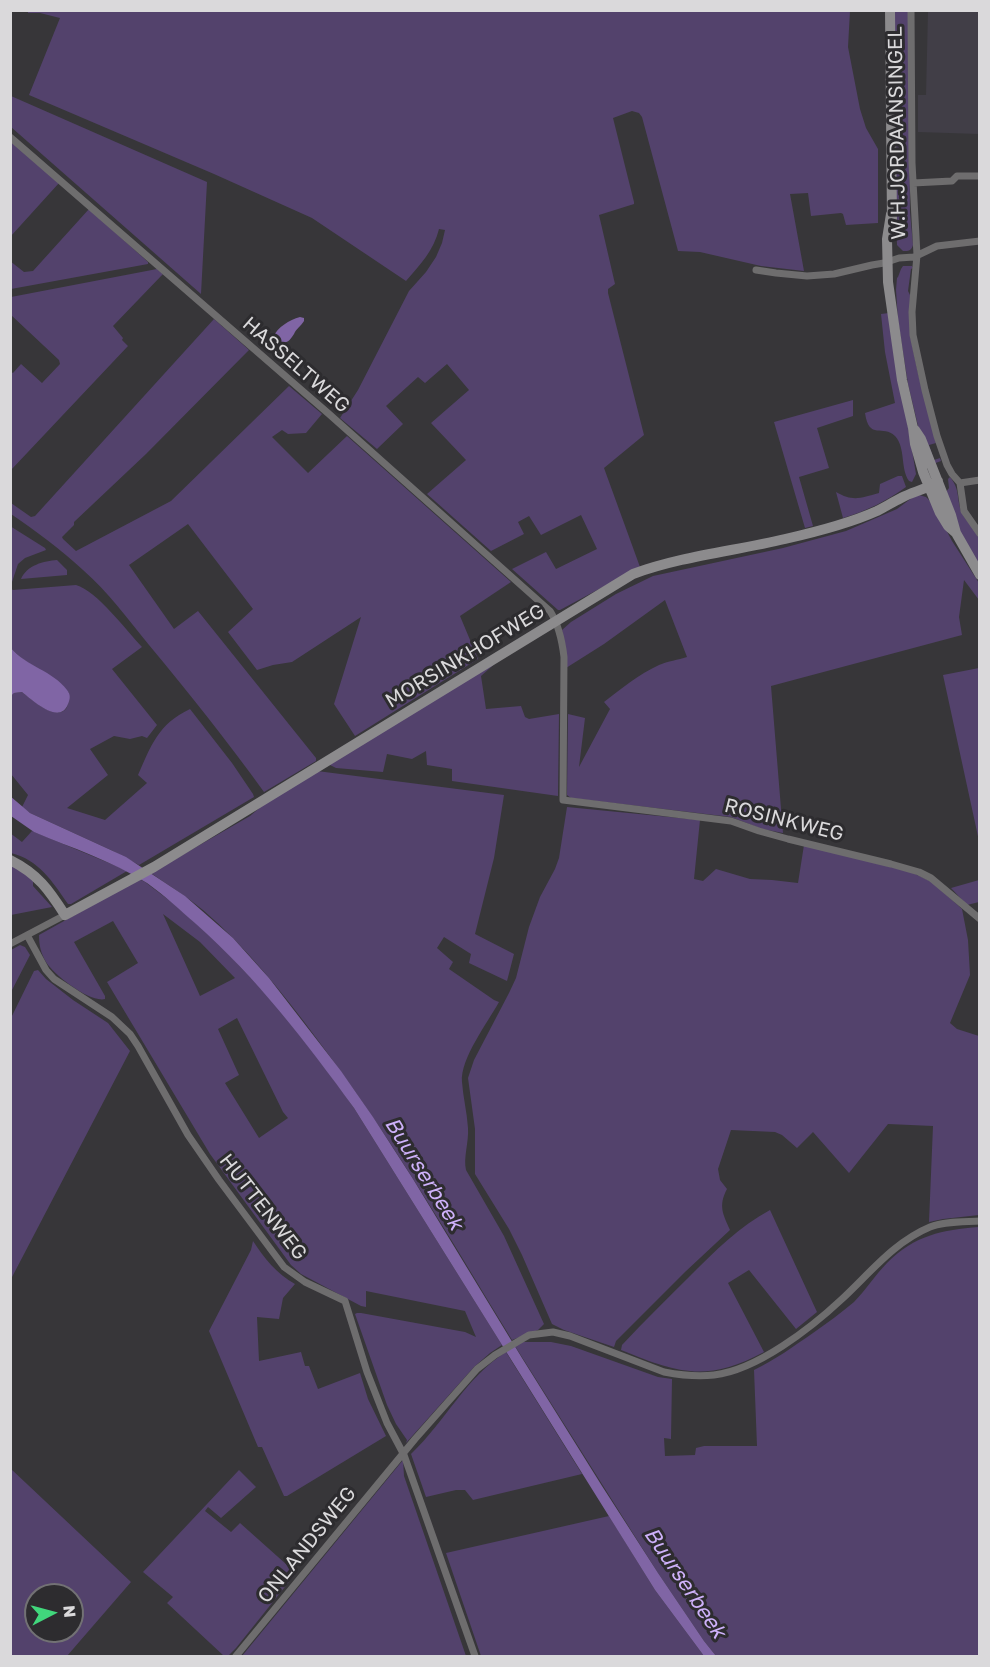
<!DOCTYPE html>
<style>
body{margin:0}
#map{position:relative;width:990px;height:1667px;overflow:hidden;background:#373639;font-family:"Golos Text",sans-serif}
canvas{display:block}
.frame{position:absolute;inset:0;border:12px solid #dad9db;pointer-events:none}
.north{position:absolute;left:24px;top:1583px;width:60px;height:60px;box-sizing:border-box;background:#2d2c2f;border:2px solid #727174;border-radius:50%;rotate:84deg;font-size:16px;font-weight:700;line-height:24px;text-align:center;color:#dad9db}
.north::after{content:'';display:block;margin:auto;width:21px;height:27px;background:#41d77c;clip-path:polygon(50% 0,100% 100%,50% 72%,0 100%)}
</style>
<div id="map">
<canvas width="990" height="1667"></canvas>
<div class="frame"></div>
<div class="north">N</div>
</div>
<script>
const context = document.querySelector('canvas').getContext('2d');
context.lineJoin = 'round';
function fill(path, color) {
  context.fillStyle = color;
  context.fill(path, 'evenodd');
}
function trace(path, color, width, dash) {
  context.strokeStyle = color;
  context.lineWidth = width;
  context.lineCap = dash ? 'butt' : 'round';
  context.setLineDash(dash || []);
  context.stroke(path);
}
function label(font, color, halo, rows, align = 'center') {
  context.font = font + ' "Golos Text",sans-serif';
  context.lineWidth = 6;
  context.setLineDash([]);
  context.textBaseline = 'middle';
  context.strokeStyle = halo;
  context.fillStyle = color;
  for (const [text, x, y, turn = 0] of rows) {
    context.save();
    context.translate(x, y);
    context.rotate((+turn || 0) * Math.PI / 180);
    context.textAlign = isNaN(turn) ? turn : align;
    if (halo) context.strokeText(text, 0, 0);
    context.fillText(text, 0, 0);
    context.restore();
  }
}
const built = new Path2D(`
 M928,11H979V134L918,132V95H926Z`);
const green = new Path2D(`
 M28,10L850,11L848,47L860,109L866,128L878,149V223L846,225L843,214L841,213L811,216L808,193L790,194L804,271L761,266L700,252L678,251L642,117L639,113L632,111L613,118L634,202V204L599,215L615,284L608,289V293L644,435L604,468L640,567L560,610H558L512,569L546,552L556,569L597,549L581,515L541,535L529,516L518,522L524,534L491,551L427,494L466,460L431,423L469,390L447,364L425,383L418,377L386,406L403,424L377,449L340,418L358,390L409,291L426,272L436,257L442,243L445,230L439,229C434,250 420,265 406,281L312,218L214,174L29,95L60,18L40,13H28Z
 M895,11H908L910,212L913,245C911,251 909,251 903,251L897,245L895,179Z
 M11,96L207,182L201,294L11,127Z
 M10,141L59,183L11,236H10Z
 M89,209L148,262V264L11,289L10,261L24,272L33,271Z
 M903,266H912L913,268L911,269L908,291L910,295V335L918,373L936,443L929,445L934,460L940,458L941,461L933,464L919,430L908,384L898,320L896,290L897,278L898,277L901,269Z
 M157,269L163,274L113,326L123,338L122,340L128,346L11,470L10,371L13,373L21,364L42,383L60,364L59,360L11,315V297Z
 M889,313L916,474L912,482L909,481C900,468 906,448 895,436C883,424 869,441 865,413L895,403L885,352L881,314Z
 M214,319L249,350L146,454L74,522V525L62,537L63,539L76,551L171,501L289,386L322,414L306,433L288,434L282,430L272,437L308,473L347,436L511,582L460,616L478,659L355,736L334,704L361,617L292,662L273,665L257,670L228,632L253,609L188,524L129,565L174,629L198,611L316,758V761L264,792C228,742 189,693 149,645C128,619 108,592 83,570C60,549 36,531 11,514V503L31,517L35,516Z
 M853,400V416L817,428L829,468L799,477L813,526L805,528L774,422Z
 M898,476H902L906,487C887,501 866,511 843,518L836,492C853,502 861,498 879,493L880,484Z
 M950,477C961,491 956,499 962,513C966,522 975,528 978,537C982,545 979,558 979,566L964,543L946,492L949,488L948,479Z
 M919,495L926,497L932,503L952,541L979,583V600L964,580L959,617L962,635L771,686L783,833L762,829L731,817L571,798L567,795L568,714L585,718L579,767L610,709L604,702C621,689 639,674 659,665C668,661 678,660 687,657L665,600L604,644L566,668L562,630L571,622L616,594L653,576L783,548L846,531L897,509L913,497Z
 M10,526L45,548L46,550L25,558L18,564L12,582L10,580Z
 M57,560L67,570V575L21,579C27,565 44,561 57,560Z
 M76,585C97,591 126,630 142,647L112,669L157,725L147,738L142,736L130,739L114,736L90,749L108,775L67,808L105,820L147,783L138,775C151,746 158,724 190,709L232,763L253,794L254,797L139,865L113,851L30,813L22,807L28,795L11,774V696L14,693L22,692C30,698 58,724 67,707C68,704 69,697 69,693C53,673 27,667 11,648L10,588L13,590Z
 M499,660L481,676L486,709L521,706L525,717L529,719L559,714L558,796L452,781V769L427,765L426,751L412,759L387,754L383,772L336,768L328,764Z
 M979,668H980L979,841L943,675Z
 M317,771L504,795L494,858L475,934L514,954L507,981L469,963L471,954L444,937L437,948L453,962L449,969L494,1000L499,1002C488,1022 460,1059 462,1082C463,1097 467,1112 468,1128C469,1142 463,1158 466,1170L504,1236L544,1324L538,1330L512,1340C450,1238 389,1134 317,1039C283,993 246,947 203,910C186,896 168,885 151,873L250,816L263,805Z
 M567,807L700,820L694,879L703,881L716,869L750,879L772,880L798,883L804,845L911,872L932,882L962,909L968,940L970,975L950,1023L957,1029L979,1036V1215L943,1219L929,1222L933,1126L888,1124L849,1173L813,1132L797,1148L782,1135L775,1132L731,1130L718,1169L720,1180L727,1189C718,1206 723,1214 730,1230L685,1272L616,1341L614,1347L564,1330L552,1324L522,1255L509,1229L475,1174V1129L468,1078L474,1060L509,993L516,978L529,927L540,897L555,869L559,858Z
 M32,831L121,868L127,871L71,904H68C52,881 39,860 11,853L10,833L22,842Z
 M10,864L33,879V886L52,907L11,915Z
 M139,879L145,882L174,904L218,943L278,1007L323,1065L354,1108L502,1345L490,1353L474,1367L406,1443L407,1440L396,1424L387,1405L355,1314L357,1313H361L465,1332L476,1337L465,1311L366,1291V1307L361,1306L301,1274L291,1265L210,1154L107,982L138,963L113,921L74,942L105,996V999C90,1003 54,975 46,962C41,953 39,946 39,935ZM163,914L200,942L235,978L200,996ZM237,1018L283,1112L288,1118L259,1138L225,1083L239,1075L218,1029Z
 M979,880V902L967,905L951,888Z
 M20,945L25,947L30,955L11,992V950Z
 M38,970L46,979L73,1000L108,1023L130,1051L11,1279V1018L34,971Z
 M770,1210L817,1312L796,1329L749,1270L728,1283L764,1352C706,1383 678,1373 621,1350L622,1345C644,1321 668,1298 691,1275C715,1251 740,1226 770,1210Z
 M979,1227V1656H716L704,1641L658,1573L515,1346L522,1342H551L571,1346L658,1377L672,1379L671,1439L664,1438L665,1456L695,1455L696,1448L704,1446H757L754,1370C775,1360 794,1346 813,1333C827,1323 841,1313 854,1302C866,1290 875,1275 887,1263C915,1235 942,1230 979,1227Z
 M253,1241C264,1258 277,1274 295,1284L283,1298L279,1319L257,1317L259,1361L301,1352L305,1366H309L318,1389L360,1373L368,1399L386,1436L287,1496H284L262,1447H258L209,1331L251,1250Z
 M506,1352L582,1474L473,1500L465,1490H456L426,1497L411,1454C445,1422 466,1377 506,1352Z
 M403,1460L404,1476L466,1656H242Z
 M10,1468L131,1582L67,1656H11ZM36,1595H72V1631H36Z
 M239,1470L256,1487L221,1518L208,1507L205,1511L231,1532L240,1523L296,1573L236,1648L228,1656H224L167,1603L173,1597L143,1572Z
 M609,1516L655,1590L704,1656H481L446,1553Z`);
const water = new Path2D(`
 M300,317L304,318V321C301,326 296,329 294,334C289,342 286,344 276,343L273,337C278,327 289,320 300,317Z
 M11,648C26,666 53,671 67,690C71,695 70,699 68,704C60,726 32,700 22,692L14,693L11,696Z
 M10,796L30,813L126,857L185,896L233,938L269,978L341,1071L373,1117L413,1179L522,1358L602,1486L658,1573L704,1641L716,1656H704L655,1590L354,1108C306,1042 257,978 196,924C180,910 164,895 147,883C112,861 72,848 34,832L11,816Z`);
const street = new Path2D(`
 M911,10L912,163L917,255L912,312L913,335L925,390L937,436L947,465L952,474L960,483L980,480
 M10,137L329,414L550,611C559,625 562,640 564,657L563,800L731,821L759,831L788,839L891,864L919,872L931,878L980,919
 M913,183L952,181L957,176H980
 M756,270L776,273L807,276L834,274L872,265L884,263L899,258L914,257L937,246L980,241
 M960,483L964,511L980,534
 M27,935L46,970L54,979L112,1017L130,1034L138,1046L188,1135L219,1180L284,1267L305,1282L345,1301L367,1372L387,1423L404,1455L475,1656
 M10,944L65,915
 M236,1656L415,1439L477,1369L495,1355L529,1335L553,1332L570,1336L664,1372C680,1375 698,1377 714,1375C757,1370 811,1328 842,1299C870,1273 894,1242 930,1227C945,1221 964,1222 980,1221`);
const secondary = new Path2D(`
 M890,10L892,221
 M891,214L887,239L888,282L902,380L913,428L915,444L923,472L940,513L948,526L956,533
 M915,430L921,439L951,515L956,533L980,575
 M10,860C38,874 49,890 65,915L154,867L633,574C682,556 735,551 785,539C816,532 848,524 877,511C885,507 893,502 901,498C914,491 926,490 938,481`);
const streetNames = [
 ["W.H.JORDAANSINGEL",897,133,-91],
 ["HASSELTWEG",296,365,41],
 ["MORSINKHOFWEG",465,656,-31],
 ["ROSINKWEG",784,820,14],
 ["HUTTENWEG",263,1207,52],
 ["ONLANDSWEG",307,1545,-51]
];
const waterNames = [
 ["Buurserbeek",424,1174,58],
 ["Buurserbeek",685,1583,56]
];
fill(built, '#413e47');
fill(green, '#53426c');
fill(water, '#8065a5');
trace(street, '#6e6d6e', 7);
trace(secondary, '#8c8b8d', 10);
label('20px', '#dad9db', '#2d2c2f', streetNames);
label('italic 21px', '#ceb1fa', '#2d2c2f', waterNames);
</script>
